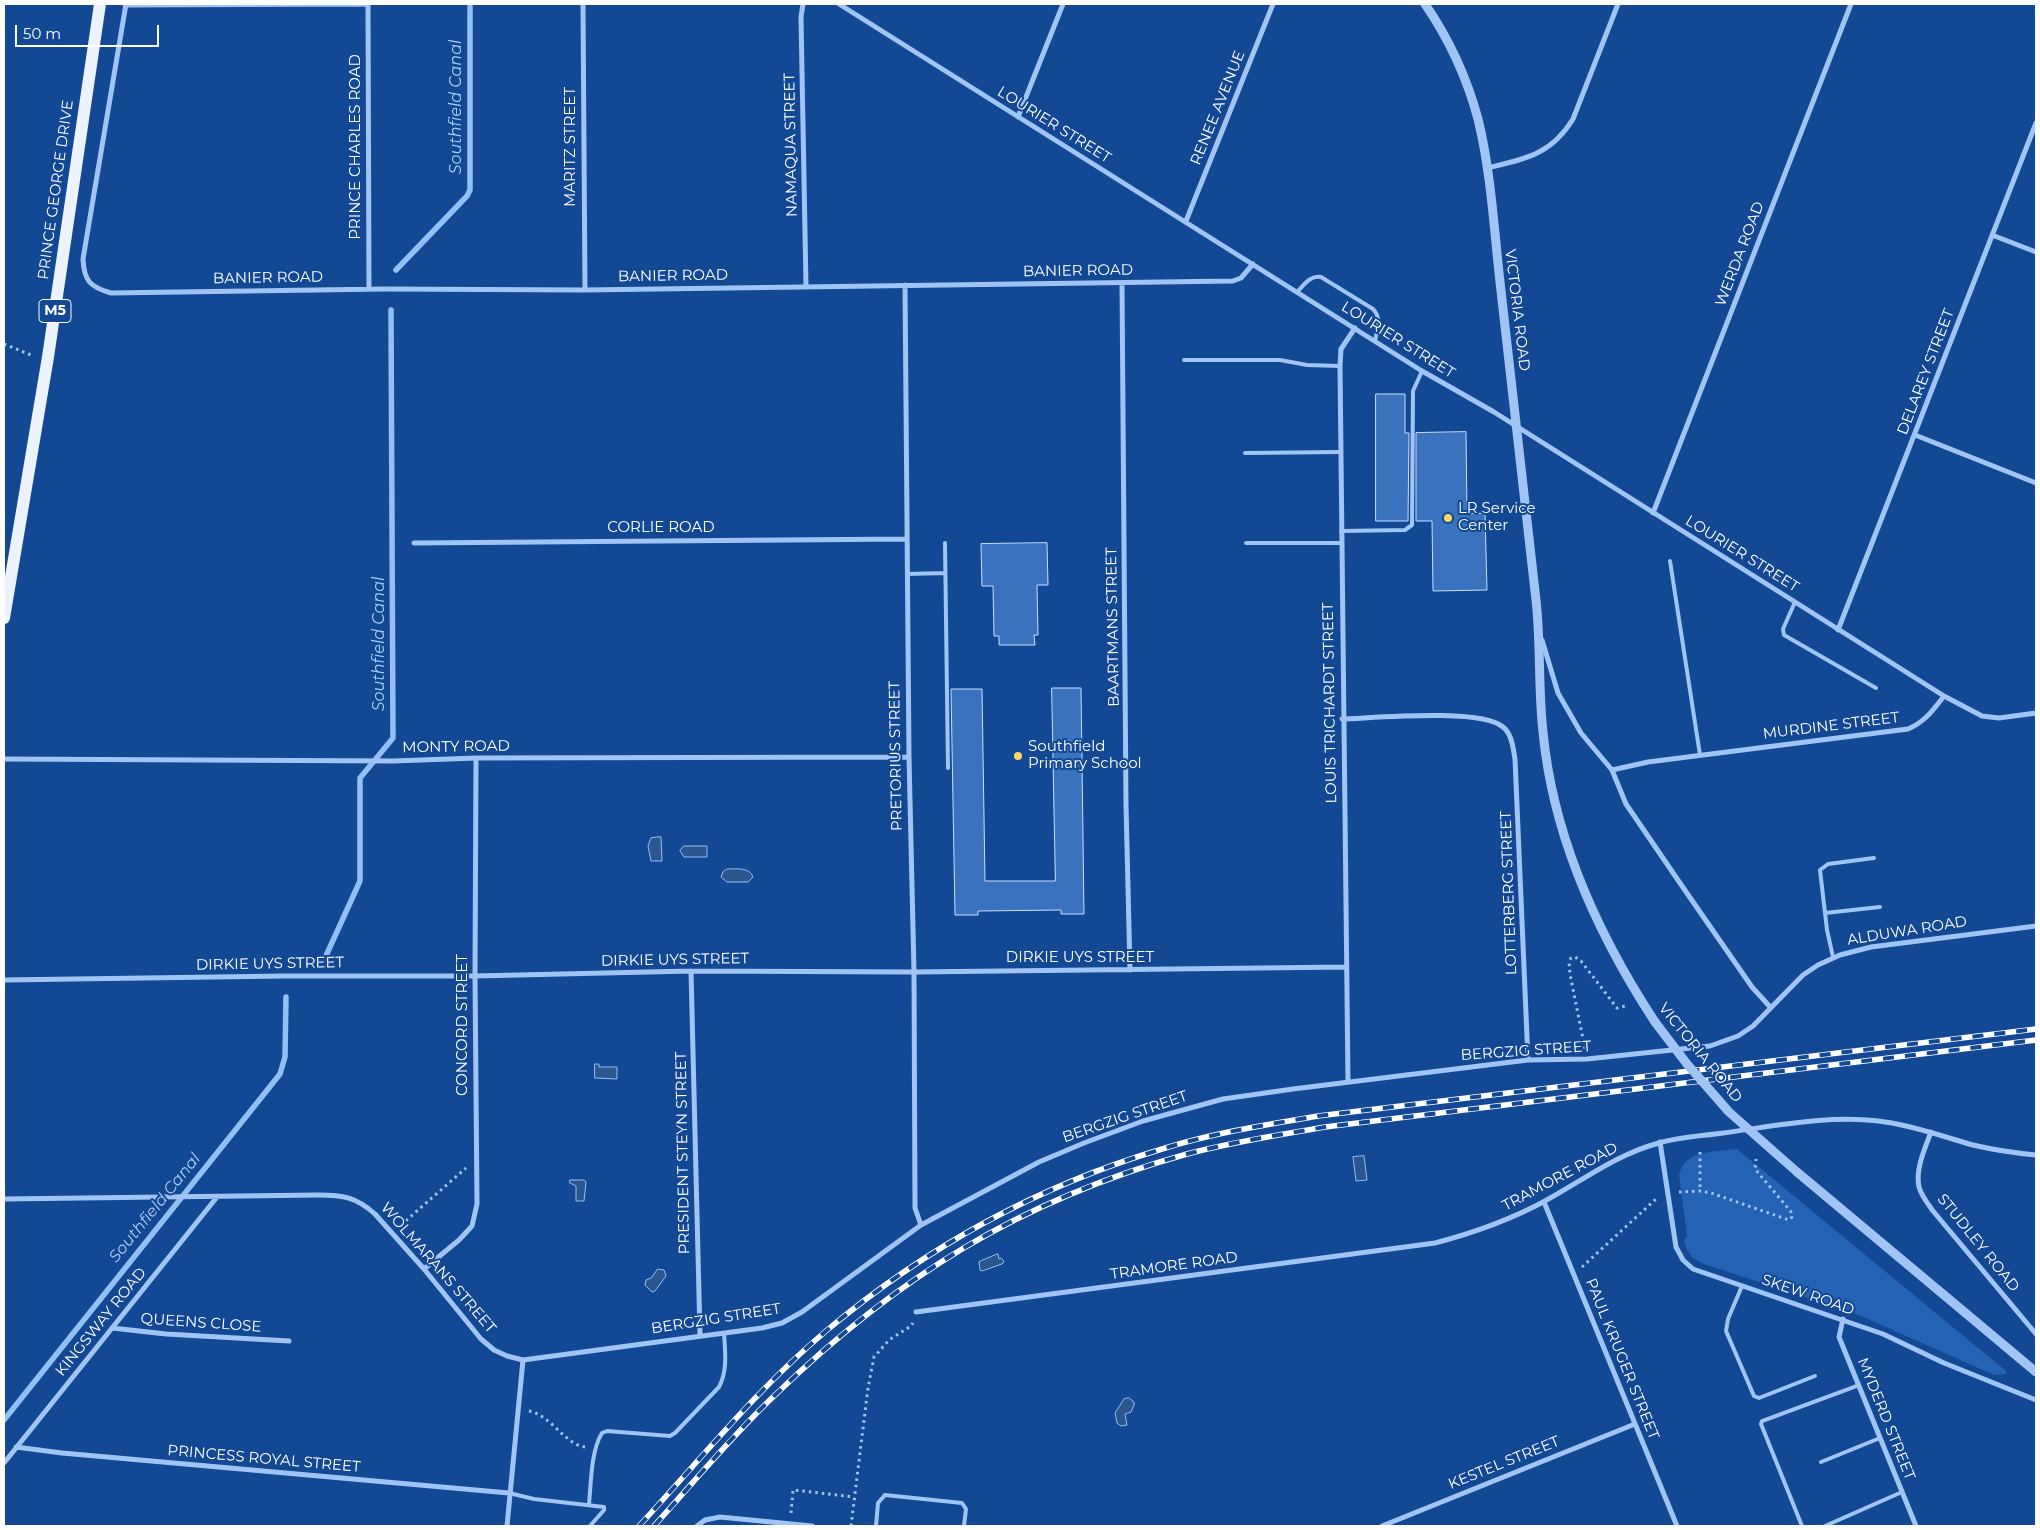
<!DOCTYPE html>
<style>
body{margin:0}
#map{position:relative;width:2040px;height:1530px;overflow:hidden;background:#124894;font-family:Montserrat,sans-serif}
canvas{display:block}
.frame{position:absolute;inset:0;border:5px solid #fff;pointer-events:none}
.scale{position:absolute;left:15px;top:25px;width:144px;height:22px;box-sizing:border-box;border:2px solid #fff;border-top:0;padding-left:6px;font-size:15px;line-height:18px;white-space:nowrap;color:#fff;-webkit-text-stroke:4px #124894;paint-order:stroke}
</style>
<div id="map">
<canvas width="2040" height="1530"></canvas>
<div class="frame"></div>
<div class="scale">50 m</div>
</div>
<script>
const context = document.querySelector('canvas').getContext('2d');
context.lineJoin = 'round';
function fill(path, color) {
  context.fillStyle = color;
  context.fill(path, 'evenodd');
}
function trace(path, color, width, dash) {
  context.strokeStyle = color;
  context.lineWidth = width;
  context.lineCap = dash ? 'butt' : 'round';
  context.setLineDash(dash || []);
  context.stroke(path);
}
function label(font, color, halo, rows, align = 'center') {
  context.font = font + ' Montserrat,sans-serif';
  context.lineWidth = 4;
  context.setLineDash([]);
  context.textBaseline = 'middle';
  context.strokeStyle = halo;
  context.fillStyle = color;
  for (const [text, x, y, turn = 0] of rows) {
    context.save();
    context.translate(x, y);
    context.rotate((+turn || 0) * Math.PI / 180);
    context.textAlign = isNaN(turn) ? turn : align;
    if (halo) context.strokeText(text, 0, 0);
    context.fillText(text, 0, 0);
    context.restore();
  }
}
const green = new Path2D(`
 M1737,1149L2006,1371V1374L1997,1375L1992,1374L1854,1313L1704,1264C1692,1259 1687,1253 1684,1240L1687,1236L1679,1175C1685,1149 1715,1152 1737,1149Z`);
const water = new Path2D(`
 M661,837L662,861H651L648,846L651,838Z
 M684,846H707V857H684L680,851Z
 M727,869C736,869 750,867 753,877L748,882H727L721,877L723,872Z
 M595,1064H599V1067H617V1079L595,1078Z
 M1364,1156L1367,1180L1356,1181L1353,1157Z
 M570,1180H584L586,1182L584,1201H576V1186L570,1183Z
 M998,1254L999,1259L1001,1258L1004,1261L1002,1264L982,1271L980,1270L979,1262Z
 M658,1269L664,1270L666,1276L655,1291L652,1292L645,1285L646,1280L651,1278Z
 M1129,1398L1134,1402V1405L1131,1412L1125,1414L1127,1425L1121,1426L1117,1423L1115,1413L1124,1399Z`);
const stream = new Path2D(`
 M396,270L467,196L470,190V4
 M325,958L360,881V778L393,738L391,310
 M4,1420L280,1074L285,1057L286,997`);
const building = new Path2D(`
 M1376,394H1405V433H1409L1408,521H1376Z
 M1466,432L1467,514L1485,513L1487,590L1433,591L1432,521H1416V433Z
 M1047,543L1048,585H1037L1038,635H1034L1035,645H999V636H994L993,586H982L981,544Z
 M1052,688H1081L1084,914H1061V910L978,911V915H955L951,689H982L985,881H1055Z`);
const path = new Path2D(`
 M4,344L31,355
 M1585,1049L1570,974L1569,962L1571,958L1575,957L1581,961L1617,1008L1625,1006
 M1700,1152V1191
 M1679,1192L1700,1191L1711,1193L1789,1220L1792,1217V1213L1755,1169L1756,1159
 M401,1225L466,1168
 M1582,1267L1657,1198
 M529,1411C551,1415 566,1446 586,1447
 M791,1513L793,1490L854,1497
 M851,1526L868,1388L874,1357L889,1340L911,1326L913,1323`);
const service = new Path2D(`
 M1297,292C1304,285 1310,275 1321,277L1373,309C1382,318 1377,330 1375,341
 M1184,360H1280L1307,365L1340,366
 M1245,453L1341,452
 M1341,531L1405,530L1412,525L1413,391L1422,371
 M945,543L948,768
 M1246,543H1341
 M1670,561L1700,755
 M907,574L945,573
 M1795,602L1783,629L1784,635L1876,688
 M1825,913L1880,907
 M1833,957L1827,930L1820,870L1828,864L1874,858
 M1742,1286L1728,1319L1726,1331L1754,1396L1759,1398L1815,1376
 M1821,1462L1880,1438
 M509,1493L534,1499L604,1507V1510L590,1526
 M589,1504C591,1484 591,1450 602,1433L607,1431L670,1436L675,1433L719,1387C728,1370 725,1351 724,1333
 M876,1526L878,1503L885,1495L962,1503L966,1509L964,1526
 M1802,1526L1761,1424L1762,1421L1859,1385
 M1825,1526L1902,1492`);
const minor = new Path2D(`
 M126,4L83,259C84,281 90,287 111,293L384,289L585,290L1233,281L1241,278L1253,264
 M368,4L369,289
 M583,4L585,290
 M803,4L801,17L806,286
 M839,4L1422,371L1494,412L1944,696
 M125,5L368,4
 M1018,117L1063,4
 M1487,168C1525,159 1551,155 1573,119L1618,4
 M1186,221L1273,4
 M1992,235L2036,252
 M1122,283L1126,805L1130,970
 M905,285L909,757L914,972L915,1208L921,1225
 M1915,435L2036,483
 M1653,513L1851,4
 M414,543L907,539
 M1838,630L2036,123
 M1542,640L1558,693L1581,733L1612,770L1626,804L1682,886L1752,987L1771,1008
 M1342,719C1375,718 1481,708 1503,727C1512,734 1513,748 1515,759L1528,1060
 M4,759L394,761L476,758L909,757
 M1612,770L1648,762L1908,729C1925,722 1933,710 1944,696L1982,716L1999,718L2036,713
 M691,971L700,1335
 M4,980L284,976H475L691,971L914,972L1346,967
 M1348,1082L1340,366L1341,349L1355,328
 M1931,1132C1925,1148 1915,1170 1919,1187C1921,1195 1928,1204 1933,1211L2036,1334
 M1660,1142L1676,1247L1683,1260L1693,1269L1883,1334L1944,1363L2036,1400
 M4,1199L318,1195C343,1195 356,1197 375,1214L424,1269L481,1339L494,1350L507,1356L523,1360L762,1328L782,1323L802,1312L921,1225L1039,1162L1084,1143L1143,1121L1223,1099L1293,1089L1528,1060L1587,1059L1710,1046L1738,1036L1753,1026L1803,975L1818,965L1840,955L1871,947L2036,926
 M1544,1202L1677,1526
 M424,1269L459,1240L472,1226L477,1204L475,976L476,758
 M916,1312L1435,1243C1473,1233 1510,1220 1545,1201C1582,1181 1617,1154 1659,1143C1679,1137 1702,1136 1723,1133C1775,1126 1832,1114 1885,1122C1915,1126 1944,1137 1973,1145C1994,1150 2015,1153 2036,1155
 M1843,1319L1839,1337L1916,1526
 M112,1328L166,1334L289,1341
 M16,1447L62,1453L509,1493
 M4,1463L217,1197
 M507,1526L523,1360
 M697,1526L705,1520L720,1517L812,1526
 M1382,1526L1635,1424`);
const tertiary = new Path2D(`
 M1425,4C1449,39 1467,78 1478,119C1491,172 1494,229 1500,282C1513,388 1525,494 1536,600C1541,644 1538,688 1543,732C1553,837 1598,935 1655,1022
 M1797,1172L2036,1372`);
const primary = new Path2D(`
 M4,618L48,357L100,4`);
const rail = new Path2D(`
 M639,1526C700,1460 757,1389 826,1331C925,1248 1038,1186 1162,1149C1213,1133 1265,1125 1318,1116L2036,1029
 M654,1526C693,1483 731,1437 774,1396C897,1277 1021,1200 1187,1154C1232,1142 1279,1135 1325,1127L2036,1040`);
const tertiaryBridge = new Path2D(`
 M1655,1022L1687,1064L1729,1112L1797,1172`);
const markers = [
 [1448,518,5,"#ffd562"],
 [1018,756,5,"#ffd562"]
];
const shields = [
 [55,311,32]
];
const shieldNames = [
 ["M5",55,311]
];
const streetNames = [
 ["RENEE AVENUE",1218,108,-68],
 ["LOURIER STREET",1054,125,32],
 ["NAMAQUA STREET",791,145,-91],
 ["PRINCE CHARLES ROAD",356,147,-90],
 ["MARITZ STREET",571,147,-90],
 ["PRINCE GEORGE DRIVE",56,190,-82],
 ["WERDA ROAD",1740,254,-69],
 ["BANIER ROAD",1078,271,-1],
 ["BANIER ROAD",673,276,-1],
 ["BANIER ROAD",268,278,-1],
 ["VICTORIA ROAD",1517,310,83],
 ["LOURIER STREET",1398,340,32],
 ["DELAREY STREET",1926,372,-69],
 ["CORLIE ROAD",661,528],
 ["LOURIER STREET",1742,554,32],
 ["BAARTMANS STREET",1113,627,-91],
 ["LOUIS TRICHARDT STREET",1330,703,-91],
 ["MURDINE STREET",1831,726,-7],
 ["MONTY ROAD",456,747,-1],
 ["PRETORIUS STREET",896,756,-91],
 ["LOTTERBERG STREET",1509,893,-92],
 ["ALDUWA ROAD",1907,931,-9],
 ["DIRKIE UYS STREET",1080,958],
 ["DIRKIE UYS STREET",675,960,-1],
 ["DIRKIE UYS STREET",270,964,-1],
 ["CONCORD STREET",463,1025,-90],
 ["BERGZIG STREET",1526,1051,-4],
 ["VICTORIA ROAD",1700,1053,51],
 ["BERGZIG STREET",1125,1117,-19],
 ["PRESIDENT STEYN STREET",683,1153,-91],
 ["TRAMORE ROAD",1560,1177,-28],
 ["STUDLEY ROAD",1978,1243,51],
 ["TRAMORE ROAD",1174,1266,-8],
 ["WOLMARANS STREET",438,1268,49],
 ["SKEW ROAD",1808,1295,19],
 ["BERGZIG STREET",716,1319,-9],
 ["KINGSWAY ROAD",101,1322,-51],
 ["QUEENS CLOSE",201,1323,4],
 ["PAUL KRUGER STREET",1622,1359,68],
 ["MYDERD STREET",1886,1419,68],
 ["PRINCESS ROYAL STREET",264,1459,5],
 ["KESTEL STREET",1504,1463,-22]
];
const poiNames = [
 ["LR Service",1458,509],
 ["Center",1458,526],
 ["Southfield",1028,747],
 ["Primary School",1028,764]
];
const waterNames = [
 ["Southfield Canal",456,107,-90],
 ["Southfield Canal",379,644,-90],
 ["Southfield Canal",155,1208,-51]
];
fill(green, '#2462b4');
fill(water, '#2e568e');
trace(water, '#92bff6', 1);
trace(stream, '#92bff6', 5.5);
fill(building, '#3a72bd');
trace(building, '#c8dffd', 1);
trace(path, '#a0c4f3', 3, [2.5, 4]);
trace(service, '#a0c4f3', 4);
trace(minor, '#a0c4f3', 5);
trace(tertiary, '#a0c4f3', 9);
trace(primary, '#ecf3ff', 12);
trace(rail, '#fff', 5.5);
trace(rail, '#124894', 4, [11]);
trace(tertiaryBridge, '#a0c4f3', 9);
for (const [x, y, r, color] of markers) {
  const dot = new Path2D();
  dot.arc(x, y, r, 0, 2 * Math.PI);
  context.fillStyle = color;
  context.fill(dot);
  trace(dot, '#124894', 2);
}
for (const [x, y, w] of shields) {
  const box = new Path2D();
  box.roundRect(x - w / 2, y - 11.5, w, 23, 4);
  context.fillStyle = '#124894';
  context.fill(box);
  trace(box, '#fff', 1);
}
label('bold 14px', '#fff', null, shieldNames);
label('15px', '#fff', '#124894', streetNames);
label('15px', '#fff', '#124894', poiNames, 'left');
label('italic 16px', '#accefa', '#124894', waterNames);
</script>
